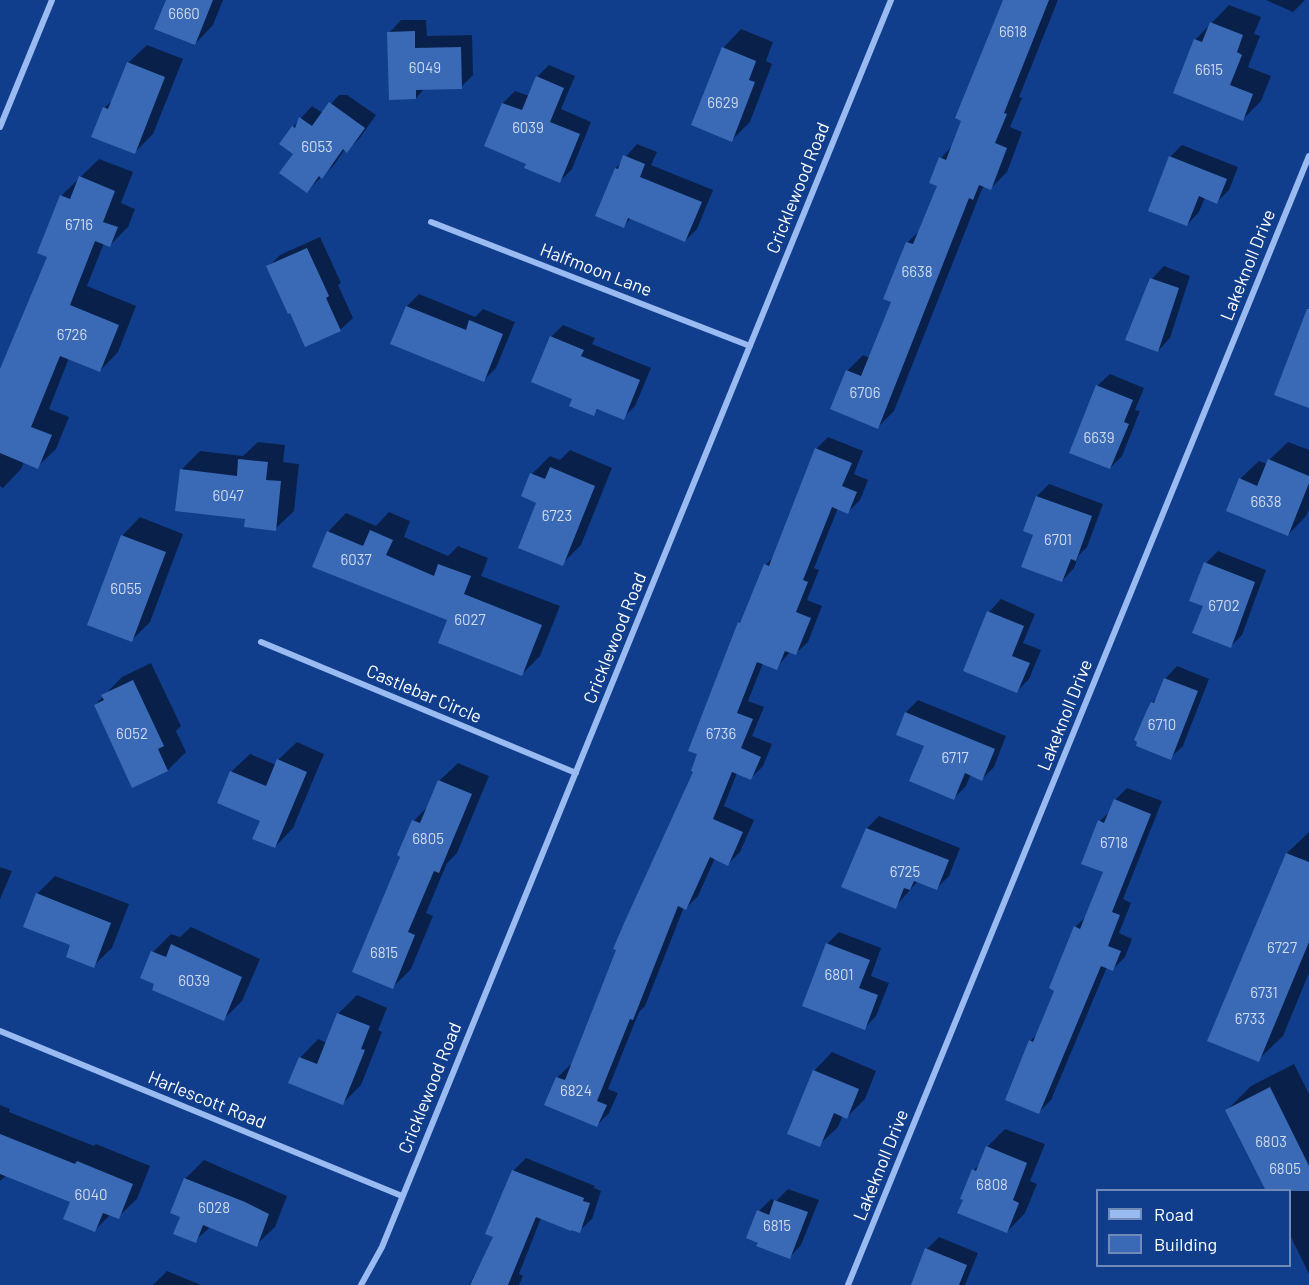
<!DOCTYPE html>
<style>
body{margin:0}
#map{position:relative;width:1309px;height:1285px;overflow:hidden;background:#113e8c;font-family:Barlow,sans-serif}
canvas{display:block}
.legend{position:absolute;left:1096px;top:1189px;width:195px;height:78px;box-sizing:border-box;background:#113e8c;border:2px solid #708bba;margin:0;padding:8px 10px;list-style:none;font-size:18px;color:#fff}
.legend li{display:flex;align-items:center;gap:12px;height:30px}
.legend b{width:30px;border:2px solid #708bba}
</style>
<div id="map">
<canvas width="1309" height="1285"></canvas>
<ul class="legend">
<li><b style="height:8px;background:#99bbf1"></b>Road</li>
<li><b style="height:16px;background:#3a69b6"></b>Building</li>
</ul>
</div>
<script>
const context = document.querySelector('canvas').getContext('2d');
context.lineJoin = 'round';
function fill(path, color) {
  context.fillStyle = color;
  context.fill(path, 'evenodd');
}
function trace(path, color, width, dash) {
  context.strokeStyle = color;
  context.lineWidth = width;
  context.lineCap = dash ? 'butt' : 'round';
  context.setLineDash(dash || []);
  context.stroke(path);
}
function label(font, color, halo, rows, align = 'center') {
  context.font = font + ' Barlow,sans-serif';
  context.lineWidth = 4.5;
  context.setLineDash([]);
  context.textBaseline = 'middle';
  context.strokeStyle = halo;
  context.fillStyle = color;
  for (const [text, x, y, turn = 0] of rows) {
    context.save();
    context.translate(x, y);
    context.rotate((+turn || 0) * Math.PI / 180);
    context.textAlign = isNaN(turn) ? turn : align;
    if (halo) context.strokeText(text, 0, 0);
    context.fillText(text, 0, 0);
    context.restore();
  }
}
const shadow = new Path2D(`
 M167,0H223L213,25L195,44Z
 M1005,0H1058L1019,97L1022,98L1010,127L1022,132L1007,172L991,188L985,186L982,189L894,411L878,427L847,371L863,355L870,358L893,301L908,242L921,229L939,185L941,158L953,145Z
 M1266,0H1305L1293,12Z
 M1229,5L1261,17L1254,34L1260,36L1248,67L1271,76L1261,101L1243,119L1195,40Z
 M401,20H426L427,36L472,35L473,75L461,87L425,88L416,98L389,33Z
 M741,29L773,42L766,61L772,64L750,122L732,140L723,48Z
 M147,45L183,59L153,134L134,153L104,108L115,98L128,63Z
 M549,65L575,76L561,109L591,122L572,169L560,181L528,163L486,145L503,103L515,91L529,96L537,77Z
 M339,95H347L376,115L359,139L347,151L345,149L334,165L307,191L295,153L293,127L312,106L323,113Z
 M637,144L657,152L651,165L713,190L697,229L685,241L631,218L624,226L616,168Z
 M1182,145L1238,167L1229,190L1217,202L1205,197L1199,212L1187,225L1170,157Z
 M99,159L133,172L121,203L135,209L128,227L110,245L104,243L87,286L136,306L118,352L100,371L69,358L49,409L69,417L56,449L37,467L24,462L21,469L3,488L0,486V389L49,256L61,196Z
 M320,237L341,283L338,285L353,318L340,330L268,267L280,255Z
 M1164,266L1190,276L1170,338L1158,351L1152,279Z
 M419,294L475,317L483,309L515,322L496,368L484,380L392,343L407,306Z
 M563,325L595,338L592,344L651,368L635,406L623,418L599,409L594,414L574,398L551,337Z
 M1110,374L1144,388L1135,410L1140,411L1122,456L1110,468L1097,386Z
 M828,437L863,451L854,474L868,480L860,500L848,512L838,508L814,568L819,570L807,600L822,606L808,642L795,654L790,652L776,668L763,663L748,701L764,707L752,736L772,744L763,766L751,778L737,773L724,806L754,820L740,852L728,864L715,858L698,896L686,908L684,907L645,1006L639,1012L608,1089L618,1093L609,1113L597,1125L557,1078L570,1065L572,1066L695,771L739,623L744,618L766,565L775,555L816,449Z
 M258,442L285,445L283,462L299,464L294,511L275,529L247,517L181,470L200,451L243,456Z
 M1288,442L1309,450V509L1306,516L1288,535L1240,479L1259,461L1267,464L1269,460Z
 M570,450L612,468L581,545L562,564L538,502L532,474L550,456L560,460Z
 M1049,484L1103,504L1087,547L1079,555L1074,568L1062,581L1035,534L1037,496Z
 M389,512L410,521L404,537L448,556L458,546L488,558L481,576L560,606L540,656L522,674L449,619L328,532L346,513L376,526Z
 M140,517L183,534L150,622L132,640L122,536Z
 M1218,551L1266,570L1242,635L1230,647L1205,606L1206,563Z
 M1001,599L1035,614L1023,643L1041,650L1029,679L1016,692L965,670L989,612Z
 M151,663L181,726L176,731L186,752L168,770L95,705L122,677Z
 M1177,666L1209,679L1183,746L1170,758L1152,703L1157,698L1165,679Z
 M918,700L1006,736L994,767L982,779L971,774L966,786L954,798L906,712Z
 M297,742L324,754L293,828L275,847L262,820L231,772L250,754L276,765L278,760Z
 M458,763L489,776L457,853L447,863L426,913L433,916L411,969L393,987L402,856L414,821L429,805L439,781Z
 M1127,788L1162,801L1123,899L1131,903L1119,933L1132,939L1125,957L1113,969L1107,967L1051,1100L1039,1112L1030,1041L1039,1033L1056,990L1075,927L1088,915L1105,872L1100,821L1111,810L1115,800Z
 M879,816L960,848L949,876L937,888L918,881L895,907L867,828Z
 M1309,832V973L1283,1036L1258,1060L1209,1040L1287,853Z
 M0,867L12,871L0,899Z
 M55,876L129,904L112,948L93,966L37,894Z
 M191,927L260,959L242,1001L223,1020L156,983L153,952L171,934L180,937Z
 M839,932L881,948L871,976L889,983L876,1016L864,1029L827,944Z
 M357,995L387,1008L378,1030L382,1032L361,1085L343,1103L300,1058L318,1039L327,1043L338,1014Z
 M832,1052L876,1071L865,1099L847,1117L843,1115L838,1127L819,1145L814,1071Z
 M1294,1064L1309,1094V1274L1290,1235V1190L1227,1110L1251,1086Z
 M0,1105L10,1109L9,1112L94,1146L96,1144L150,1166L137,1199L118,1217L111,1214L95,1230L72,1201L7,1175L0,1181Z
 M1005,1129L1045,1144L1030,1181L1037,1184L1025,1213L1007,1232L974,1170L980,1164L987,1147Z
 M526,1158L595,1186L594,1188L601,1191L592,1219L579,1231L541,1218L519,1274L523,1276L519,1285H469L495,1237L487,1233L514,1170Z
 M204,1160L287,1196L275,1227L256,1245L210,1227L195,1241L182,1216L185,1179Z
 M788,1189L819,1200L801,1245L789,1258L759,1211L771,1199L776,1201Z
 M939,1237L978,1253L965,1285H912L927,1249Z
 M167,1271L201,1285H153Z`);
const building = new Path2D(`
 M166,0H213L195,45L154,29Z
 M1003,0H1049L1004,113L1007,114L995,143L1007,148L991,190L979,185L973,200L969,198L878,429L830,409L846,370L861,376L891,302L883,299L906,242L913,244L937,186L929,183L939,157L946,160L961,121L955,118Z
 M1210,22L1243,35L1237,52L1242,55L1230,85L1253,94L1243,121L1173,93L1194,39L1202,42Z
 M415,31V48L461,47L462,89L416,90V99L389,100L387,32Z
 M722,47L756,61L749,80L755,82L732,142L691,125Z
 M127,62L165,77L135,154L91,137L103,107L108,109Z
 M536,76L564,88L550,122L580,134L560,183L524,168L526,164L484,146L502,103L522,110Z
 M329,102L365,128L347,153L343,149L322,179L319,176L307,193L279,173L293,154L279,144L292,126L295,128L299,117L312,126Z
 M623,155L645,164L640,177L702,202L685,242L628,218L624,228L595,216L615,168L618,169Z
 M1169,156L1227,179L1217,204L1199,196L1187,226L1148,211Z
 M79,176L115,191L103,222L118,227L110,247L95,241L70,305L119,325L100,372L60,356L31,427L52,435L38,469L0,453V369L47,257L37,253L60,195L70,199Z
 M307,248L329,296L326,298L341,331L305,347L290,313L288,314L266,266Z
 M1150,278L1179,288L1158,352L1125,340Z
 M406,306L466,330L469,320L503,334L484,382L390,344Z
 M1307,309H1309V408L1274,395Z
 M550,336L584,350L581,356L640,380L624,420L597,409L594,416L569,406L572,399L531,382Z
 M1096,385L1133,400L1124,422L1129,424L1110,469L1069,453Z
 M815,448L852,463L842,486L857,492L848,514L832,507L803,580L808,582L796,612L811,618L796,655L785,651L777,670L757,662L737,713L753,719L741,748L761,757L751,780L732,772L713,819L743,832L728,866L710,857L686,910L678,906L633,1020L630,1019L597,1101L607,1105L597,1127L544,1105L556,1077L565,1080L616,950L613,949L625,921L693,772L691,771L697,754L688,751L738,622L740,623L764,564L769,566Z
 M238,459L268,462L266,480L281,481L276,531L244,527L245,519L175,511L180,469L237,476Z
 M1268,459L1309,476V483L1288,536L1226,511L1239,478L1257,486Z
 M550,467L595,486L563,566L518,548L536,503L521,496L530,473L545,479Z
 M1036,496L1092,516L1076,561L1071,559L1062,582L1021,567L1033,535L1023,531Z
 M370,530L393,540L386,555L434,576L438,564L471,576L464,594L542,625L522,676L438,643L447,620L312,567L327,531L363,546Z
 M121,535L166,552L132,642L87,625Z
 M1204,562L1255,582L1231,648L1192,633L1203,606L1189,601Z
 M987,611L1024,626L1012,656L1030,663L1017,693L963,671Z
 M1164,678L1198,691L1171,760L1136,746L1137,742L1134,740L1147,710L1151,702L1154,703Z
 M133,680L164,746L158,749L168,771L132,788L94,705L104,700L101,695Z
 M905,712L995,749L982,781L965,773L954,800L909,781L924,746L896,735Z
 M277,759L307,772L275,848L252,839L260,821L217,803L230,771L266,786Z
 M438,780L472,794L439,873L434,871L408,932L415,935L393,989L352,972L400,857L397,855L412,820L420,823Z
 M1114,799L1151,814L1112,912L1120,915L1108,946L1121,951L1113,971L1101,966L1039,1114L1005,1100L1029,1040L1033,1042L1054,991L1049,988L1074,926L1080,929L1103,872L1081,864L1098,820L1104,823Z
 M866,828L949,860L937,890L914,881L910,890L904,888L896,909L841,887Z
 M1286,853L1309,862V942L1259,1062L1207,1041Z
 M36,893L111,923L94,968L66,957L70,945L23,927Z
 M826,943L870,960L859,988L878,995L865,1030L802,1006Z
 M171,944L242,977L224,1021L152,990L154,984L140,978L151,951L166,957Z
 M337,1013L370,1026L361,1049L365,1050L343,1105L288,1083L299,1057L317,1064Z
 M813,1070L859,1089L847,1119L834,1113L820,1147L787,1134Z
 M1270,1087L1309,1166V1191H1266L1225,1110Z
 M0,1134L75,1164L77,1161L133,1184L119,1219L103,1213L95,1232L63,1219L70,1202L0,1174Z
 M986,1146L1027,1163L1013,1200L1019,1203L1007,1233L957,1213L963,1200L960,1199L972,1169L976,1171Z
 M512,1170L584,1198L583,1201L590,1203L580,1233L571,1230V1231L536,1217L508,1285H470L493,1237L485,1234Z
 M184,1178L245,1202L269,1214L257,1247L203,1225L196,1243L173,1234L180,1217L170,1213Z
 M774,1200L808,1212L790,1259L756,1246L758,1243L746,1238L757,1210L769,1215Z
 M925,1248L967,1265L959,1285H911Z`);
const street = new Path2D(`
 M0,127L52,0
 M431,222L750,346
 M261,642L576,773
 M0,1031L402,1196
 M361,1285L382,1247L891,0
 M848,1285L1309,156`);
const numberNames = [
 ["6660",184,14],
 ["6618",1013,32],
 ["6049",425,68],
 ["6615",1209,70],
 ["6629",723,103],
 ["6039",528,128],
 ["6053",317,147],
 ["6716",79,225],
 ["6638",917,272],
 ["6726",72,335],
 ["6706",865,393],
 ["6639",1099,438],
 ["6047",228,496],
 ["6638",1266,502],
 ["6723",557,516],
 ["6701",1058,540],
 ["6037",356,560],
 ["6055",126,589],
 ["6702",1224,606],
 ["6027",470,620],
 ["6710",1162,725],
 ["6052",132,734],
 ["6736",721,734],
 ["6717",955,758],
 ["6805",428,839],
 ["6718",1114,843],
 ["6725",905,872],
 ["6727",1282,948],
 ["6815",384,953],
 ["6801",839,975],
 ["6039",194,981],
 ["6731",1264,993],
 ["6733",1250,1019],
 ["6824",576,1091],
 ["6803",1271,1142],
 ["6805",1285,1169],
 ["6808",992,1185],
 ["6040",91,1195],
 ["6028",214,1208],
 ["6815",777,1226]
];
const streetNames = [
 ["Cricklewood Road",798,188,-68],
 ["Lakeknoll Drive",1248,265,-68],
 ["Halfmoon Lane",596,270,21],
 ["Cricklewood Road",615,638,-68],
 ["Castlebar Circle",424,694,23],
 ["Lakeknoll Drive",1065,715,-68],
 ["Cricklewood Road",430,1088,-68],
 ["Harlescott Road",207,1100,22],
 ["Lakeknoll Drive",881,1165,-68]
];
fill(shadow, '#0007');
fill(building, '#3a69b6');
trace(street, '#99bbf1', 6);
label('15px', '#cedaed', null, numberNames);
label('18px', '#fff', '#113e8c', streetNames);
</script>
